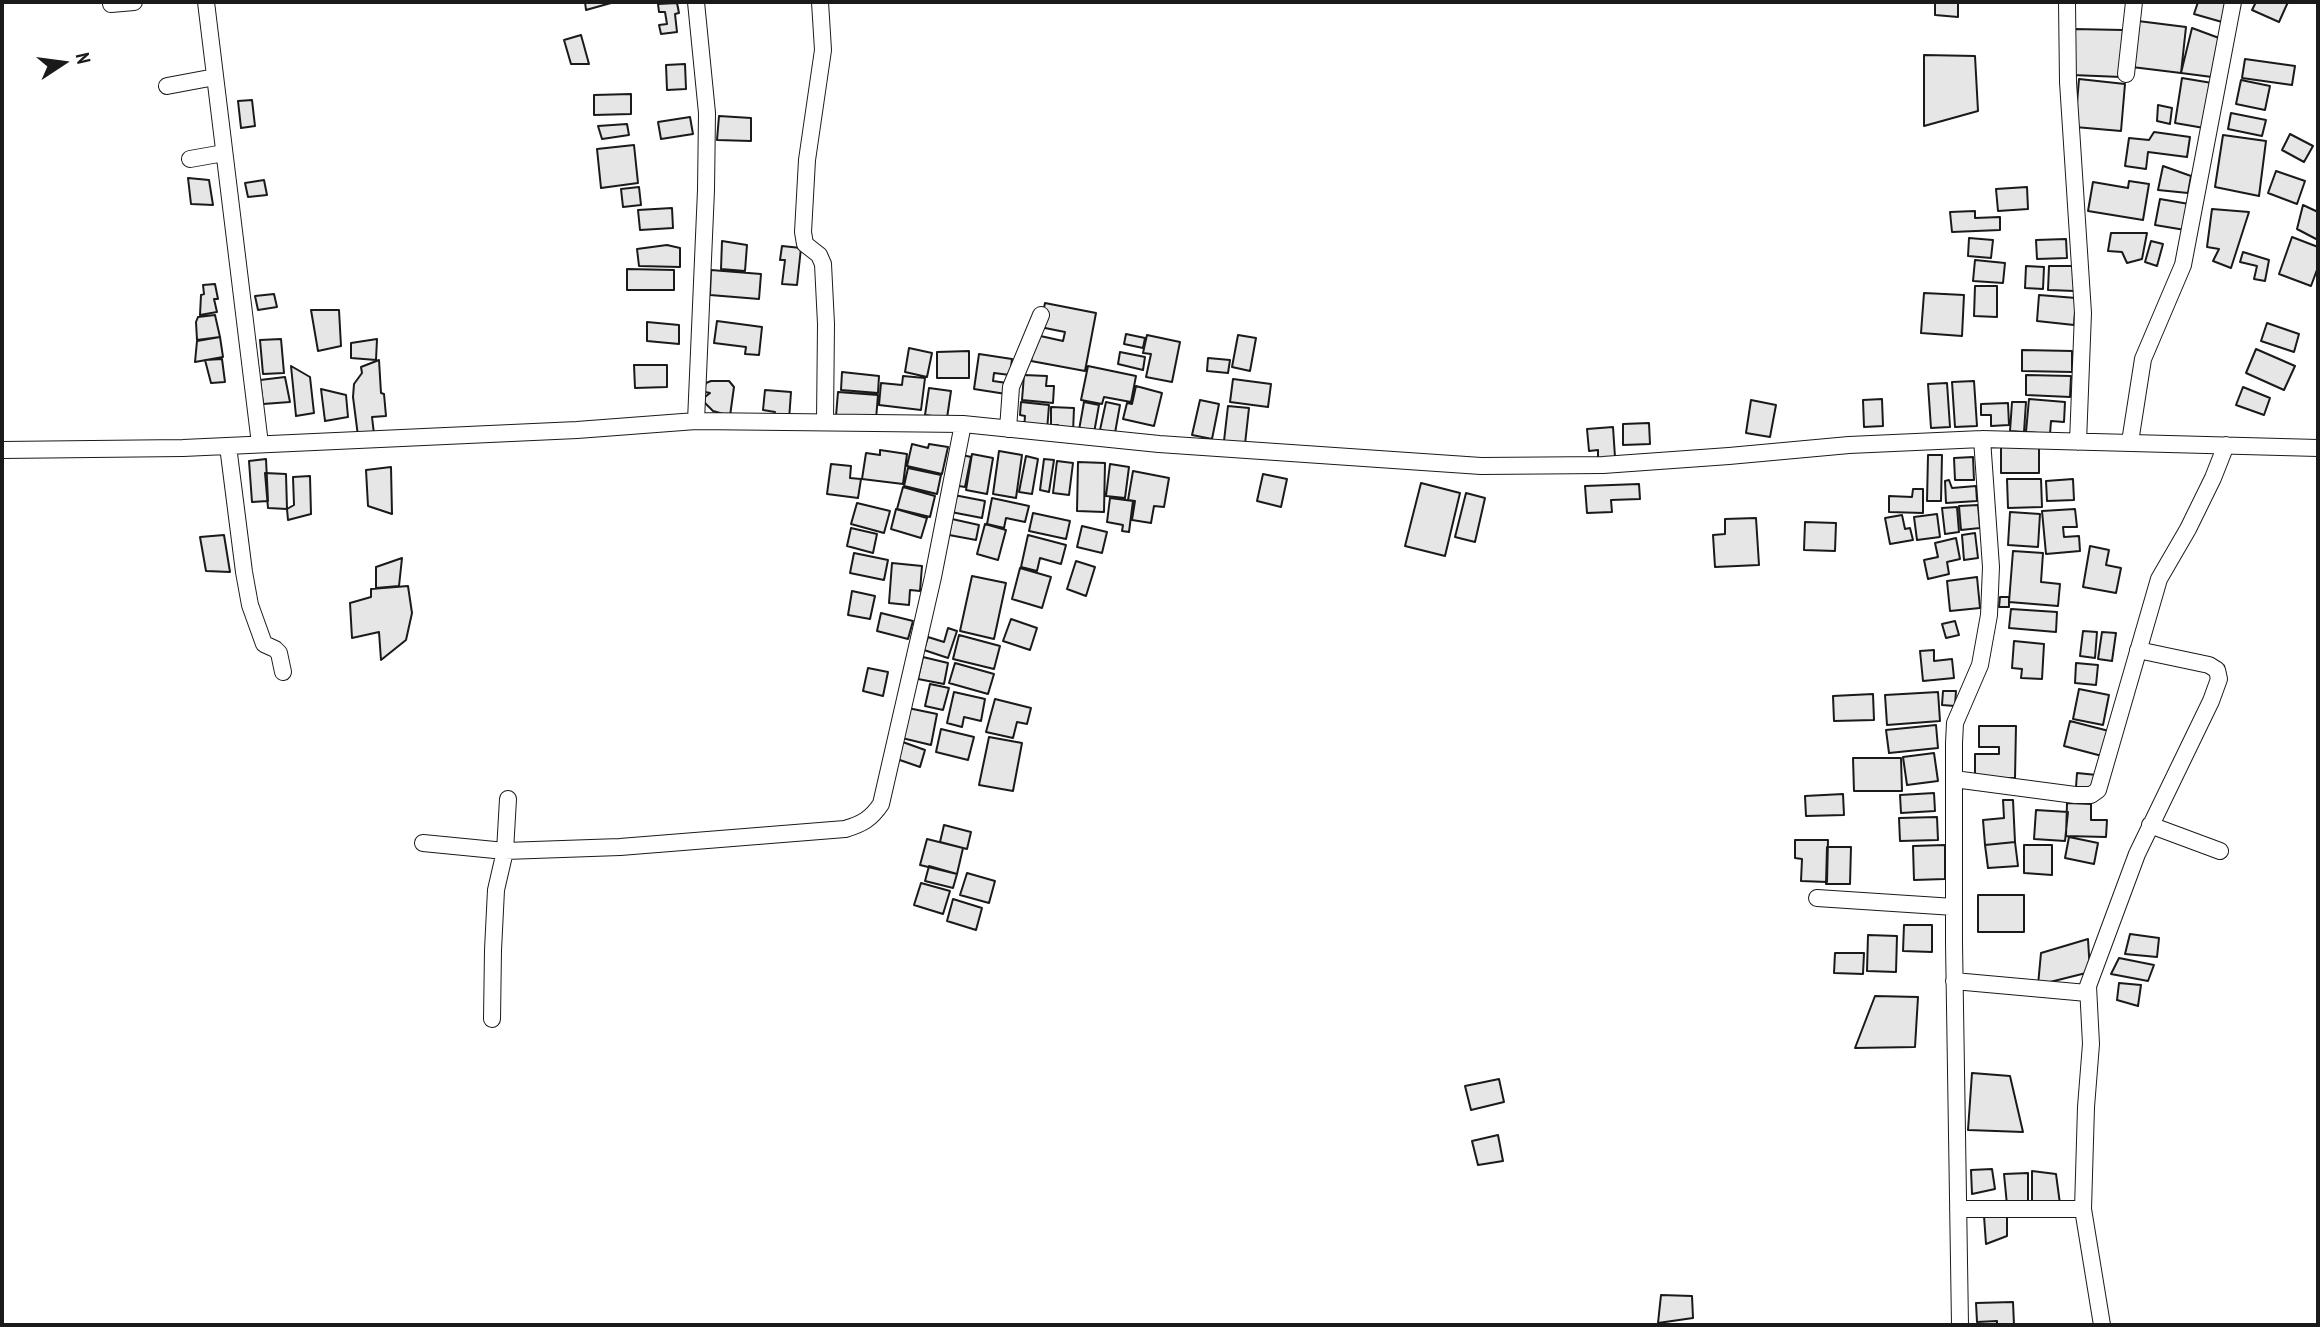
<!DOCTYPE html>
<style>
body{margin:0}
#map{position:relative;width:2320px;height:1327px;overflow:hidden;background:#fff;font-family:"PT Sans Narrow",sans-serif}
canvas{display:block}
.frame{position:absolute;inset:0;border:4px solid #1a1a1a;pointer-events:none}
.north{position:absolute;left:28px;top:28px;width:70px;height:70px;-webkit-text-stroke:5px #fff;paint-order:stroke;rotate:77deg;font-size:19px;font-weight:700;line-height:28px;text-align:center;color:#1a1a1a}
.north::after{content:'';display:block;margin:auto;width:24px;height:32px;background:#1a1a1a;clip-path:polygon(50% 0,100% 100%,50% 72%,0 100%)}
</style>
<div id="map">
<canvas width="2320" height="1327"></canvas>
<div class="frame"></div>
<div class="north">N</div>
</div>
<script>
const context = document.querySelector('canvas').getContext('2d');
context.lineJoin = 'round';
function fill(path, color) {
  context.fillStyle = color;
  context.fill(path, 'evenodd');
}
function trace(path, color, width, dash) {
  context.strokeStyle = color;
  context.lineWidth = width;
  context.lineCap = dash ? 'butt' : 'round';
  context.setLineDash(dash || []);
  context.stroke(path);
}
const building = new Path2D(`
 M585,2H611V3L586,10Z
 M1935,2H1958V17L1935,15Z
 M2198,2H2228L2222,22L2194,14Z
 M2256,2H2288L2279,22L2252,10Z
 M677,3L679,13L675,14L677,32L661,34L659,25L667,24L665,12H659L658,4Z
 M2138,21L2186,27L2181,73L2132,67Z
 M2192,28L2219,38L2212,77L2181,73Z
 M2074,29L2123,30L2121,77L2072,75Z
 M581,35L589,64H571L564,40Z
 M1924,55L1975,56L1978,111L1924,126Z
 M2245,59L2295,66L2292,85L2242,78Z
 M685,64L686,89L667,90L666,65Z
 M2182,78L2212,83L2204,128L2175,123Z
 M2079,79L2125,84L2121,131L2075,127Z
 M2241,80L2270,86L2265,110L2236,104Z
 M631,94V114L594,115V95Z
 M252,100L255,126L241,128L238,101Z
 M2158,105L2172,108L2170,124L2157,121Z
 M2231,113L2266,120L2262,136L2228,129Z
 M719,116L751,118V141L717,140Z
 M690,117L693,134L661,139L658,122Z
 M627,124L629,135L602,139L598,126Z
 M2154,132L2190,137L2187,157L2148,152L2146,169L2125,166L2129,138L2149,140Z
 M2290,134L2313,146L2304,162L2282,150Z
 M2223,135L2266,141L2259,196L2215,187Z
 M634,145L638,183L601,188L597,149Z
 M2163,166L2191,176L2188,193L2158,190Z
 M2276,171L2305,181L2297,204L2268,193Z
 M188,178L209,180L213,205L191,204Z
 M264,180L267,195L248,197L245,183Z
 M2129,181L2149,184L2143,220L2088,211L2093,182L2128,188Z
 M639,187L641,205L623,207L621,189Z
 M2027,187L2028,209L1998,211L1996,189Z
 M2160,199L2189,204L2185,230L2155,225Z
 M2303,205L2318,212V240L2297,229Z
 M672,208L673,228L640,230L638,210Z
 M2212,209L2249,212L2231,268L2213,261L2219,249L2207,247Z
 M1975,211V218L2000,217V230L1952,232L1950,212Z
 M2111,233H2147L2142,259L2127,263L2122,252L2108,251Z
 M2292,237L2318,247V267L2311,286L2279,274Z
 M1969,238L1993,240L1991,258L1968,256Z
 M2066,239L2067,258L2037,259L2036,240Z
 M722,241L747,245L745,271L721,269Z
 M2151,241L2163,244L2157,266L2145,262Z
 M667,245L680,248V267L639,266L637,249Z
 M782,246L801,248L797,285L782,284L785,260H780Z
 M2243,252L2269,260L2265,281L2254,279L2257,266L2240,262Z
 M1975,260L2005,263L2003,283L1973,281Z
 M2026,266L2044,267L2043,289L2025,288Z
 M2049,266H2075V291L2048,290Z
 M627,269L674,270V290H627Z
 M711,270L761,274L759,299L710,295Z
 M215,284L218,299H214L217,312L200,315L201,295L204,294L203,285Z
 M1975,286H1997V317L1974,316Z
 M1924,293L1964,295L1962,336L1921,333Z
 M274,294L277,307L258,310L255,296Z
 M2039,295L2076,298L2074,325L2037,321Z
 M1045,303L1096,313L1085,371L1031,361L1036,335L1063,341L1065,332L1040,327Z
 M311,310H339L341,346L318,351Z
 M215,315L220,337L197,340L196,322L198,317Z
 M717,321L762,327L759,355L745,354L746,347L714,343Z
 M647,322L679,325V344L647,341Z
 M2267,323L2299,334L2294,352L2261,341Z
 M1126,334L1145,338L1143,348L1124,344Z
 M1147,335L1180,342L1172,382L1146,377L1151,354L1143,353Z
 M1238,335L1256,338L1250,371L1232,367Z
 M220,337L223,357L195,362L197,341Z
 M281,339L284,373L263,374L260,340Z
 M377,339L376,360L351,358V343Z
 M909,348L932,353L927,377L905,372Z
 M2256,349L2295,366L2284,390L2246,373Z
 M2022,350L2072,351V372L2022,371Z
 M969,351V378H937V352Z
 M1120,352L1145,357L1143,370L1118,364Z
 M979,354L1012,359L1010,375L994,373L993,381L1007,383L1006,394L974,389Z
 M1208,358L1230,360L1228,373L1207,371Z
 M222,359L225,382L211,383L205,360Z
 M379,360L381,393L384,394L386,416L372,417L374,434L358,436L353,397L354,384L362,373L361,367Z
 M634,365H667V387L635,388Z
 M291,366L310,377L314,413L296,416Z
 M1088,366L1136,376L1131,402L1104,397L1102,404L1081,400Z
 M842,372L879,376L878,393L841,390Z
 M1024,375L1047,376L1046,386H1054L1053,403L1022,400Z
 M2026,375L2071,376L2070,397L2026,395Z
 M903,376L925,378L921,410L879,405L881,383L902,385Z
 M285,377L290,402L263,404L260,380Z
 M1233,379L1271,384L1268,407L1230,402Z
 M711,381H729L734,387L730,416L713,411L704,402L705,397L710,393L705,392L704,389L706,383Z
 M1974,381L1977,426L1955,427L1952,382Z
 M1947,383L1950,427L1931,428L1928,384Z
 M1136,386L1162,393L1154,426L1123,419L1127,403L1132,404Z
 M2243,387L2270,398L2264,415L2236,405Z
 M929,388L951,391L947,418L925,415Z
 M321,389L346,395L348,417L325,421Z
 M765,390L791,392L789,420L773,419L775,412L763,410Z
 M838,392L878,395L876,419L836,416Z
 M1882,399L1883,426L1864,427L1863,400Z
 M2029,399L2065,402L2064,422L2051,421L2050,434L2026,432Z
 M1200,400L1219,404L1212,439L1192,435Z
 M1751,400L1776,405L1770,437L1746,433Z
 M1021,402L1049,405L1047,431L1024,428L1025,416L1020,415Z
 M1084,402L1099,405L1094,433L1079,430Z
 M1106,402L1120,405L1115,433L1100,430Z
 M2012,402H2026L2024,432L2010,431Z
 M2008,403L2009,425L1991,426V415H1981V404Z
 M1228,406L1249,408L1245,444L1224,441Z
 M1051,407L1074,408L1073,432L1058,431V425H1051Z
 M1649,423L1650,444L1623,445V424Z
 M1613,427L1615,457L1598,459V450L1589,451L1587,429Z
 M912,444L928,448L929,444L948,447L942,474L907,466Z
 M2001,447H2039V473H2001Z
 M880,450L907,454L903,484L862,479L866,453L880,455Z
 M999,451L1022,455L1016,498L993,494Z
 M958,454L971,457L965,487L953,485Z
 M972,454L993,458L987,494L966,490Z
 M1928,455H1942L1941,501H1927Z
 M1026,456L1038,459L1032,494L1019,492Z
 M1973,457L1974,480H1955L1954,458Z
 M266,459L268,501L252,502L249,461Z
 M1044,459L1054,460L1049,492L1040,490Z
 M1057,461L1073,463L1069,495L1053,493Z
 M1078,462L1105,463L1104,512L1077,511Z
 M831,464L851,466L850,478L861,479L858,498L827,494Z
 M1110,464L1129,467L1125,498L1106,496Z
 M391,467L392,514L368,506L366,470Z
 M908,468L941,475L937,494L904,486Z
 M1133,471L1169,478L1164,507L1154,506L1151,523L1132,520L1135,501L1128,500Z
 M265,473L286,474L287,509L268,508Z
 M1263,474L1287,479L1281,507L1257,501Z
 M310,476L311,514L288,520L287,509L294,505L293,477Z
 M2007,479H2041L2042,507L2008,508Z
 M2073,479L2074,500L2047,501L2046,481Z
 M1949,480L1952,488L1976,486L1977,501L1946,503L1945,481Z
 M1421,483L1460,493L1445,556L1405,546Z
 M1639,484L1640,499L1611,500L1612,512L1587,513L1585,486Z
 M903,487L935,496L930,517L897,509Z
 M1913,489H1923V513L1889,512V496L1912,497Z
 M1466,493L1485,498L1475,542L1455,537Z
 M954,495L985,501L982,518L951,512Z
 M992,498L1029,506L1025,522L1006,518L1004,528L987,524Z
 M1110,498L1133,501L1129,532L1122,531L1123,525L1107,522Z
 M857,503L890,511L884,533L851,524Z
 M1978,505L1980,528L1961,530L1959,506Z
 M1957,507L1959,532L1945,534L1942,508Z
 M896,509L927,518L921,538L891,529Z
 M2075,509L2077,527H2063L2064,537L2079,536L2080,551L2046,554L2042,511Z
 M2010,512L2040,514L2038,547L2008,545Z
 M1033,513L1070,521L1066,539L1029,531Z
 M1937,514L1940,537L1917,540L1914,517Z
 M1902,515L1905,529L1910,528L1913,540L1890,544L1885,518Z
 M1756,518L1759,565L1715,567L1713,535L1725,534V519Z
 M952,519L979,525L976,540L949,535Z
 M1805,522L1836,523L1835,551L1804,550Z
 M985,524L1006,530L998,560L977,554Z
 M1082,526L1107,532L1102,553L1077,547Z
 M851,528L877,534L873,553L847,546Z
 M1975,533L1978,558L1964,560L1962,535Z
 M224,535L230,572L206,571L200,537Z
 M1028,535L1066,545L1061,564L1040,558L1037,571L1021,567Z
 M1956,538L1960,559L1947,562L1949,574L1928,579L1924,560L1938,557L1935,543Z
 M2090,546L2109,550L2106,565L2121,568L2116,593L2083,587Z
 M2013,551L2043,553L2041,582L2060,584L2058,606L2009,602Z
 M854,553L888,560L884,580L850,573Z
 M402,558L399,586L376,588V567Z
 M1076,561L1095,567L1086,596L1067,589Z
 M892,563L922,566L920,591L910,590L909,605L889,603Z
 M1020,568L1051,577L1042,608L1012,599Z
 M972,576L1006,583L994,639L960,631Z
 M1977,577L1980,608L1950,611L1947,581Z
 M408,586L412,613L406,640L381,660L379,632L352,638L350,603L371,597V589Z
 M852,591L875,596L870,619L848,615Z
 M2000,597H2009V607H1999Z
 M2011,609L2057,612L2056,632L2009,628Z
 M881,613L913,621L908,639L877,631Z
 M1011,619L1037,628L1030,650L1003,641Z
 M1955,621L1959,635L1946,638L1942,624Z
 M948,628L957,631L948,658L924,650L928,637L944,642Z
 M2083,631L2097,632L2095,658L2080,656Z
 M2102,632L2116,633L2112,661L2098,659Z
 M959,635L1000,646L994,669L953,659Z
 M2014,641L2044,644L2042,679L2021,678L2022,669L2012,668Z
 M1934,650V661L1952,659L1954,678L1923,681L1920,651Z
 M923,657L948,663L944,684L918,679Z
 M955,663L994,674L988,694L949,683Z
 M2076,663L2098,665L2096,685L2075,683Z
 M868,668L888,672L883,696L863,691Z
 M930,684L949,688L943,710L925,706Z
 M2079,689L2109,695L2103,725L2073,719Z
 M1943,691H1956L1955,706L1942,705Z
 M954,692L985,699L981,721L964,717L962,727L947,723Z
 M1938,692L1940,721L1887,725L1885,695Z
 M1873,694L1874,720L1834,721L1833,696Z
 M995,699L1031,708L1027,724L1017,722L1013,738L986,732Z
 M908,708L937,714L931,745L902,738Z
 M2070,721L2109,731L2102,756L2064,746Z
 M1936,725L1938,748L1889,753L1886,730Z
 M1979,726H2016L2015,778H1975V754H1999V747H1979Z
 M941,729L974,737L968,760L936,752Z
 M989,737L1022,743L1013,791L979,785Z
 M900,741L925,750L920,767L894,758Z
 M1934,753L1938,781L1907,785L1903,757Z
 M1853,758H1901L1902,791H1854Z
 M2077,773L2097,775L2096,789L2076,787Z
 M1934,793L1935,811L1901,813L1900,795Z
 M1843,794L1844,815L1806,816L1805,796Z
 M2003,800H2013L2015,842L1985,845L1983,820L2004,818Z
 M2067,803L2091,804V820H2107L2106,837L2066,836Z
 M2036,810L2068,812L2065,841L2034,839Z
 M1937,817L1938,840L1900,841L1899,818Z
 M944,825L971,832L967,849L940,842Z
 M2069,837L2098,843L2094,864L2065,858Z
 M927,839L963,848L957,874L920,865Z
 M1795,840H1828L1827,882L1801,881L1802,859L1795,858Z
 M2015,842L2018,866L1988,868L1985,845Z
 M1945,845V879L1914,880L1913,846Z
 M2024,845H2052V875L2024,873Z
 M1827,847H1851L1850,884H1826Z
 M929,866L957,874L953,888L925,881Z
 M967,873L995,881L989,903L960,895Z
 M921,883L950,891L943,914L914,905Z
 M1978,895H2024V932H1978Z
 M953,899L982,908L976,930L947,921Z
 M1904,925H1932V952L1903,951Z
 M2130,934L2159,938L2157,957L2125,954Z
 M1868,935L1897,936L1896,972L1867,971Z
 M2088,939L2090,972L2038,985L2041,953Z
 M1835,953H1864L1863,974L1834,973Z
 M2119,958L2154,965L2148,981L2111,974Z
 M2119,983L2141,985L2138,1006L2117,1000Z
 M1875,996L1918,997L1915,1047L1855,1048Z
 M1972,1073L2010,1076L2023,1132L1968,1130Z
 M1499,1079L1504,1102L1471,1110L1465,1086Z
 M1498,1135L1503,1161L1478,1165L1472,1141Z
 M1992,1169L1995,1189L1972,1194L1971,1170Z
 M2032,1171L2056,1174L2060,1204L2032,1206Z
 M2028,1173V1209L2007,1205L2004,1174Z
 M2007,1213V1236L1986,1244L1984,1216Z
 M1661,1295L1692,1296L1693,1318L1658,1323Z
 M2013,1302L2014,1325H1997V1321L1977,1322L1976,1303Z`);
const street = new Path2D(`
 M206,2L260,444
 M820,2L823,50L807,160L803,232L805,244L819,255L823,264L826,324L825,421
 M2067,2L2068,82L2083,313L2078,442
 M111,4L134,2
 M2126,74L2134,2
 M167,86L215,77
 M190,159L224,153
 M696,421L706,190L707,113L696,2
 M1008,429L1011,387L1041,315
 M2130,442L2143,359L2183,265L2233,2
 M228,446L244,572L250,605L264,644L275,649L279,653L283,672
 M2,450L183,448L577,430L696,421L963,424L1159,444L1481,466L1603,465L1729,456L1849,445L1982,439L2318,448
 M1954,779L2075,795H2091L2098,790L2159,579L2188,529L2213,478L2226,445
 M2150,825L2220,851
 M423,843L505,851L620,847L845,829C862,824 871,819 881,804L933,577L963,424
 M1817,898L1954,907
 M1954,981L2087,993
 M492,1019L493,950L496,890L505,851L508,799
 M1958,1209H2083L2086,1107L2091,1044L2088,986L2137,854L2211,701L2219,679L2217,670L2209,665L2138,650
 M2083,1209L2102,1325
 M1960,1325L1954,943V743L1955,723L1980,665L1989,615L1991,567L1982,439`);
fill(building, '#e6e6e6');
trace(building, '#1a1a1a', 2);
trace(street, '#1a1a1a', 18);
trace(street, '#fff', 16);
</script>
